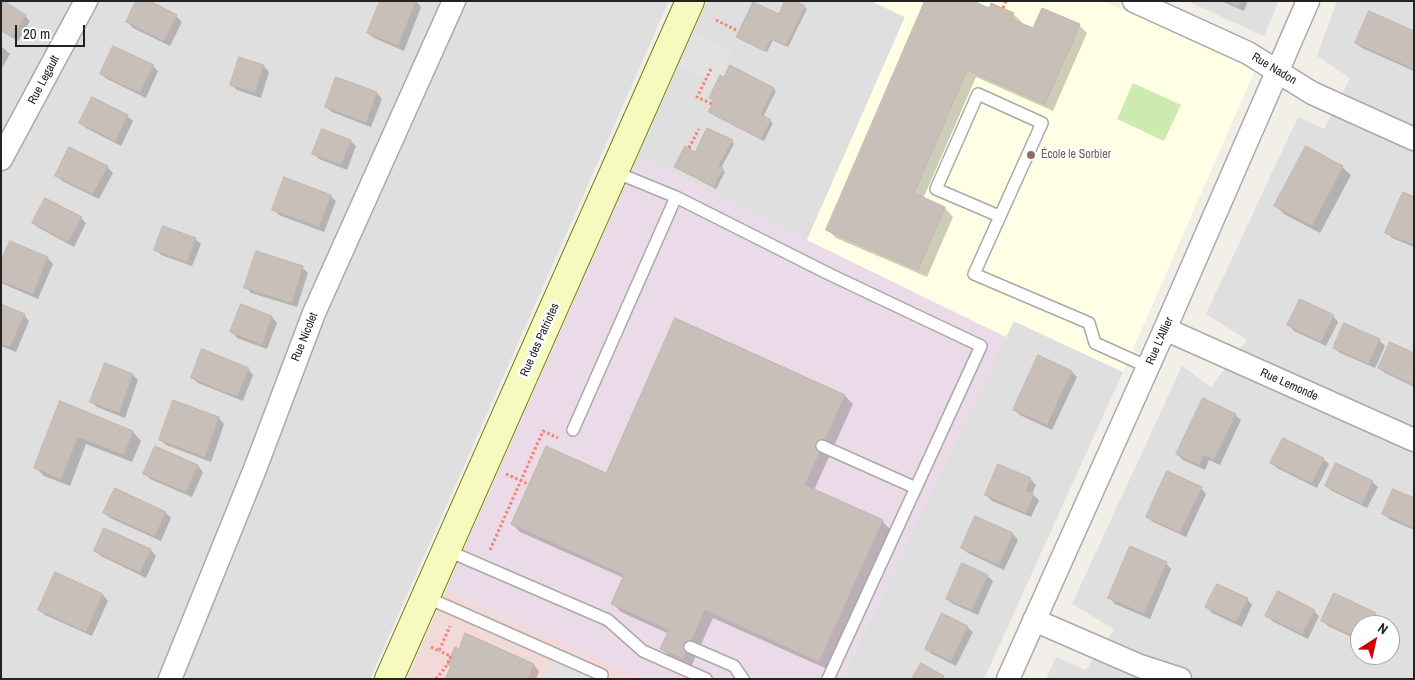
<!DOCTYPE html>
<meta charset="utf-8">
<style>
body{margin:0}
#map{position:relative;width:1415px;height:680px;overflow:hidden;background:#f2efe9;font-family:"Archivo Narrow",sans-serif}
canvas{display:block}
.frame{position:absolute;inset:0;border:2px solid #222;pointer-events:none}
.north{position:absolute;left:1350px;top:615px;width:50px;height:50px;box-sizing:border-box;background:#fff;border:1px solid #a7a7a7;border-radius:50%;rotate:35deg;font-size:14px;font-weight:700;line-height:20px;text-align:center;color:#222}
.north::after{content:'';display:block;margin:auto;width:18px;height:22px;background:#d40000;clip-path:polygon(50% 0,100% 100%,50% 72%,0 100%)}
.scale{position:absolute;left:15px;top:25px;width:70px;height:22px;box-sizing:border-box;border:2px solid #222;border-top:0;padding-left:6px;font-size:15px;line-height:18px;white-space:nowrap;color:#222;-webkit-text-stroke:4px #fff;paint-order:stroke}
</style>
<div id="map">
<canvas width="1415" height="680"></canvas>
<div class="frame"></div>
<div class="north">N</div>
<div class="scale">20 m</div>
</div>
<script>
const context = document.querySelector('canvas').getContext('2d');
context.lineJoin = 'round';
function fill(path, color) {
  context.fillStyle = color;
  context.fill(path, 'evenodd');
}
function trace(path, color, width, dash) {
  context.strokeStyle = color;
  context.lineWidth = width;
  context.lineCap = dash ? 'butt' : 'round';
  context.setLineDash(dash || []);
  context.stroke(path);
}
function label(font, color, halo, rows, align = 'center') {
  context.font = font + ' "Archivo Narrow",sans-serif';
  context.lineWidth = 5;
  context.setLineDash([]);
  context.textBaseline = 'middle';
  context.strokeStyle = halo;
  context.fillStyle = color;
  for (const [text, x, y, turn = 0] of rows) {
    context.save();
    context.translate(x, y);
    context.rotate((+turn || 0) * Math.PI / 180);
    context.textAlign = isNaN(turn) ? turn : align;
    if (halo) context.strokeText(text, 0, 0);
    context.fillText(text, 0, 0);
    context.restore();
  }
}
const residential = new Path2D(`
 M1,1H669L370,679H1Z
 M707,1H871L905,17L807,240L638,156Z
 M1187,1H1279L1264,36Z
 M1337,1H1414V679H1046L1056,657L1086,670L1114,629L1072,604L1182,366L1211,387L1247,340L1206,314L1298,117L1324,129L1350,78L1317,56ZM1360,625H1390V655H1360Z
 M1013,321L1123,372L984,679H842Z`);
const commercial = new Path2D(`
 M446,590L639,677L638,679H407Z`);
const industrial = new Path2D(`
 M638,156L1006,337L842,679H642L446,590Z`);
const education = new Path2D(`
 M871,1H1103L1255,70L1123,372L1014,321L1006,337L807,240L905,17Z`);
const grass = new Path2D(`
 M1133,83L1181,105L1164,141L1117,119Z`);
const parking = new Path2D(`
 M694,32L732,51L716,84L678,67Z
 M556,655L611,679H545Z`);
const shadow = new Path2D(`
 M1,1L25,16L30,21L18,41L1,31Z
 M416,1L421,7L404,51L374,38L368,33Z
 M1221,1H1248L1244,11Z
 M804,7L807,9L788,47L773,40L767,52L740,39L780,16Z
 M989,10L1013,14L1022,22L1021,24L1034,30L1079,25L1087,33L1053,111L976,77L923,199L945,208L953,217L927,277L836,238L827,229Z
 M176,16L182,22L170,46L133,28L128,22Z
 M1414,33V71L1362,48L1356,43Z
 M1,46L10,54L1,70Z
 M240,59L264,66L269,72L261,98L237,90L232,85Z
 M153,66L158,71L146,98L107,79L101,74Z
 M337,78L377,93L382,99L371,127L332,112L326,107Z
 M774,89L776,91L763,117L773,123L764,141L709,112L715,101Z
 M127,116L133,121L121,146L86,128L80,123Z
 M350,141L356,146L347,170L319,159L314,153Z
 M732,141L734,144L721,168L725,172L716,189L675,167L696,153Z
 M107,167L113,173L99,199L62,181L57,175Z
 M1342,167L1351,175L1320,233L1284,214L1276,206Z
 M330,196L336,201L324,232L279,215L274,209Z
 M1414,198V247L1392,238L1387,232Z
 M81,218L86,223L74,247L39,228L33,223Z
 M195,239L201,244L192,266L161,255L156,249Z
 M11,243L48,258L53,264L38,299L1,283V264Z
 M302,267L308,273L297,307L251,293L246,287Z
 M1,305L24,315L29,321L16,352L1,346Z
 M242,306L272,317L277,323L267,349L237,338L232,332Z
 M1333,316L1338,322L1326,346L1294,331L1289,325Z
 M676,319L845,396L853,404L814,490L882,521L890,529L827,669L713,618L691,667L670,657L662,649L669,634L621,612L612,603L624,578L520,532L512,524L606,474Z
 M1379,340L1385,346L1375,368L1340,353L1335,348Z
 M1414,355V387L1385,373L1379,368Z
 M248,369L253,375L243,401L198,383L192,378Z
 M1072,372L1077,377L1052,430L1020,415L1014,409Z
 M133,375L138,380L125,418L97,407L92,402Z
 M174,402L219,418L224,424L211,462L166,445L160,440Z
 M61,403L133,432L141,441L132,462L86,444L70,486L44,476L36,468Z
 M1235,415L1241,420L1220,465L1209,460L1205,470L1183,460L1177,454Z
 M155,448L198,466L203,472L192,497L150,479L145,473Z
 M1323,459L1329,464L1317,488L1277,468L1272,463Z
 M1030,479L1036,485L1032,494L1039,500L1031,517L992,501L986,495Z
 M1372,482L1378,487L1367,508L1332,491L1326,486Z
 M1201,488L1206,494L1186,537L1153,522L1147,517Z
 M115,490L166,513L171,518L161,541L110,518L105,513Z
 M1414,500V530L1389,519L1384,514Z
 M976,517L1013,534L1018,540L1004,570L968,553L962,548Z
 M105,530L151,550L156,556L146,578L101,556L95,551Z
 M1166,563L1171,569L1150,619L1115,604L1110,598Z
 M56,574L103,595L108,601L92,636L45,615L39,610Z
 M987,576L993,581L978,615L953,604L947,599Z
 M1247,599L1252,605L1242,627L1212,613L1207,607Z
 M1314,611L1319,616L1308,639L1272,621L1267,615Z
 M1375,614L1381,619L1378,625H1360V641L1328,626L1323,621Z
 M967,627L973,632L956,666L932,654L926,649Z
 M466,635L534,665L539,671L536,679H446L451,667L448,664L459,650Z`);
const building = new Path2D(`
 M1,1H4L26,15L12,37L1,30Z
 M136,1H150L177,15L164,41L126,22Z
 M380,1H416L398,46L367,33Z
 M785,1H796L805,6L786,46L771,39L765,51L736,37L753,2L779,14Z
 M925,1H973L989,8L991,3L1014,13L1011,19L1033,28L1042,8L1080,24L1045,104L967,70L914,193L945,207L918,270L826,230Z
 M1226,1H1241L1238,7Z
 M1369,11L1414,31V69L1355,43Z
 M113,46L154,65L140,93L100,74Z
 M239,57L264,65L255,93L230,85Z
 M730,65L774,88L761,114L771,120L761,139L708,112L714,101L709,98L720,75L724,77Z
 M336,77L377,92L366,123L325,107Z
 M92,97L128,115L115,141L79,123Z
 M707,128L733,140L718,166L723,168L714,187L674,167L685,146L695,152Z
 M322,129L351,140L341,165L312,154Z
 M1306,146L1343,166L1312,226L1274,206Z
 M69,147L108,166L93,194L55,176Z
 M284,177L331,195L319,227L272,210Z
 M1403,192L1414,197V245L1385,233Z
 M45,198L82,217L68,242L32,223Z
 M163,226L196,238L187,262L154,250Z
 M10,241L48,257L33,294L1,281V261Z
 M256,251L303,266L292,303L244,288Z
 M1300,299L1334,315L1321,342L1287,325Z
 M1,304L25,314L10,347L1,344Z
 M241,304L272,316L262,345L230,332Z
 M675,318L845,395L805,485L883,520L819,662L705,610L683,659L660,649L669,630L611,604L624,575L511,524L546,446L606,473Z
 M1344,323L1380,339L1369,364L1333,348Z
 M1390,342L1414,353L1413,385L1378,368Z
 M202,349L249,368L237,397L191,378Z
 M1038,355L1072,371L1047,425L1013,410Z
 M105,363L133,374L119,413L90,402Z
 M1203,398L1236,414L1214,460L1204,455L1199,465L1176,454Z
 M173,400L219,417L205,457L159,440Z
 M60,401L133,431L124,455L78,437L61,479L34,468Z
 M1283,438L1324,458L1312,483L1270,463Z
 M155,446L198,465L186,492L143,474Z
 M1336,463L1373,481L1362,504L1325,486Z
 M998,464L1031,478L1026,491L1034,494L1026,513L985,495Z
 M1167,471L1202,487L1180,533L1146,517Z
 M115,488L166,512L155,536L103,513Z
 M1393,489L1414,498V528L1382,514Z
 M975,516L1013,533L999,565L961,548Z
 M104,528L151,549L140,573L94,551Z
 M1130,546L1167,562L1144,614L1108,598Z
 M962,563L988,575L972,610L946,599Z
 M55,572L103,594L86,632L38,610Z
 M1217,584L1248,598L1236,622L1205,607Z
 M1278,591L1315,610L1302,634L1265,616Z
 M1334,593L1376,613L1371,625H1360V639L1321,621Z
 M942,613L968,626L951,661L925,649Z
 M465,633L534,664L528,679H445L451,666L447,664L455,647L459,649Z
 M921,663L944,676L942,679H912Z`);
const path = new Path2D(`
 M1003,8L1006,1
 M716,20L738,31
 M711,69L697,97L712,104
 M689,148L699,129
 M506,474L528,484
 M490,550L543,431L558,438
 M431,647L439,651L450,626
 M436,679L445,668L451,656L439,651`);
const lane = new Path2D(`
 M676,197L829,274L981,346L828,679
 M999,216L936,189L978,94L1042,123L974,274L1089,323L1095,343L1148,367
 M573,430L676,197L615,172
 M822,446L916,488
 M446,550L608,620L643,651L706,679
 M426,597L602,675L600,679
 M690,647L734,666L743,679`);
const street = new Path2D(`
 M1134,1L1248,53L1312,93L1414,139
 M1,159L86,1
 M1165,329L1414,440
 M1034,620L1140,666L1180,679
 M170,679L255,469L314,313L454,1
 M1008,679L1165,329L1308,1`);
const secondary = new Path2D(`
 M389,679L690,1`);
const markers = [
 [1031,155,5,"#8d6e63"]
];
const streetNames = [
 ["Rue Nadon",1274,69,31],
 ["Rue Legault",44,80,-62],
 ["Rue Nicolet",305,337,-68],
 ["Rue des Patriotes",540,340,-66],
 ["Rue L'Allier",1160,341,-66],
 ["Rue Lemonde",1289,385,24]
];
const educationNames = [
 ["École le Sorbier",1041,155]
];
fill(residential, '#e0dfdf');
fill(commercial, '#f2dad9');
fill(industrial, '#ebdbe8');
fill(education, '#ffffe5');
fill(grass, '#cdebb0');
fill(parking, '#e2e2e2');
fill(shadow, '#0003');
fill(building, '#c7bfb8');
trace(building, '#c4b6ab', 1);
trace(lane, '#a9a9a9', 14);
trace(street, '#a9a9a9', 25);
trace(secondary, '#707d05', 30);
trace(path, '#fa8072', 3, [2.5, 2.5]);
trace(lane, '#fff', 11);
trace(street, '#fff', 22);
trace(secondary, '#f7fabf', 28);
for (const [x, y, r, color] of markers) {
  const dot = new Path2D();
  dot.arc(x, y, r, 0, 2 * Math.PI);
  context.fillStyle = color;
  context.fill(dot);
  trace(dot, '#fff', 2);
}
label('12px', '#222', '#fff', streetNames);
label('12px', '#785e54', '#fff', educationNames, 'left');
</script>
